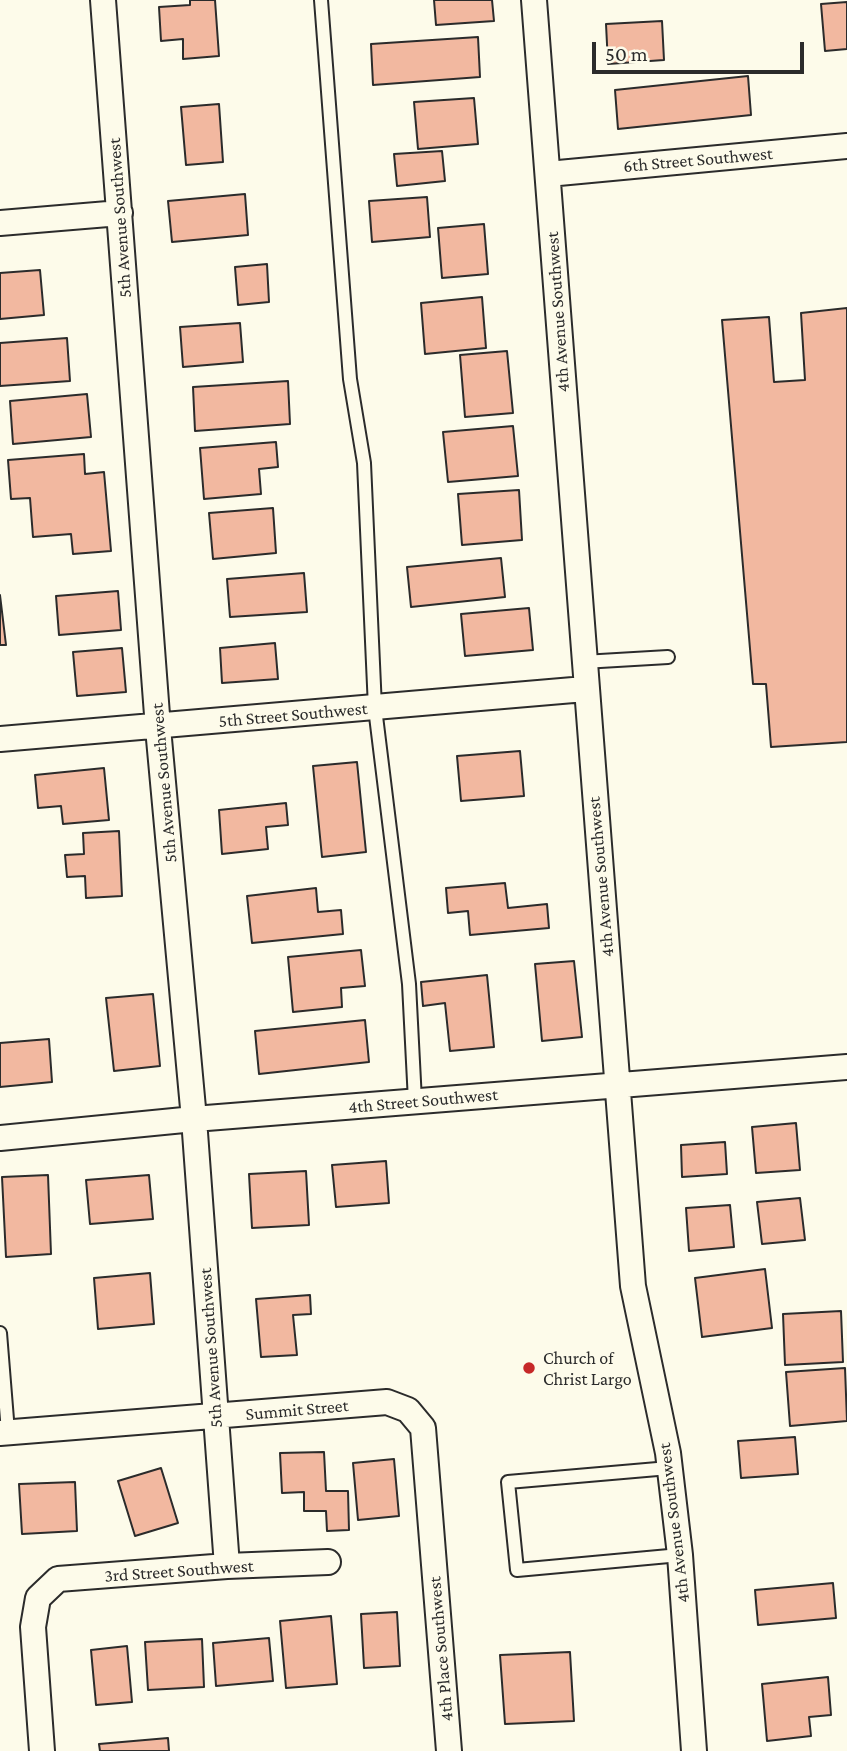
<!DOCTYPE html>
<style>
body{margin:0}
#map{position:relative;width:847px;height:1751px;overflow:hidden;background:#fdfbea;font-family:"Crimson Pro",serif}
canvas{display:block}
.scale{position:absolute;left:592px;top:42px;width:212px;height:32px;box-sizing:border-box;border:4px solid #2b2b2b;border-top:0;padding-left:9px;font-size:21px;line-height:24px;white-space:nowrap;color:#2b2b2b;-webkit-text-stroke:5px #fdfbea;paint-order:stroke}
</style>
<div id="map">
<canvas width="847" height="1751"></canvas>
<div class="scale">50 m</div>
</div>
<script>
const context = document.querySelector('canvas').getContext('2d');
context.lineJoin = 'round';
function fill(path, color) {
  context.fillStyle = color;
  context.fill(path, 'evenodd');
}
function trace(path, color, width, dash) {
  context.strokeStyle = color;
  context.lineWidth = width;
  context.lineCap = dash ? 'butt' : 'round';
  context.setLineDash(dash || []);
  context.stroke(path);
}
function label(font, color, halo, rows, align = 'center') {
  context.font = font + ' "Crimson Pro",serif';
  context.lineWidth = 5;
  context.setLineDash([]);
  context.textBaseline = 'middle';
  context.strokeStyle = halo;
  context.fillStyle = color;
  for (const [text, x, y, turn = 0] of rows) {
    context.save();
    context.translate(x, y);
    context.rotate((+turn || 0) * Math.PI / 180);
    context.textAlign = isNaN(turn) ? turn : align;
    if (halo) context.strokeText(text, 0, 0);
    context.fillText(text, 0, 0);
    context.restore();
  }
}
const building = new Path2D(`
 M190,0H215L219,56L183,59V39L161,41L159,7L190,5Z
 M434,0H492L494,21L436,25Z
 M847,2V49L825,51L821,4Z
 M662,21L664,60L608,64L606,24Z
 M478,37L480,77L373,85L371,44Z
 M748,76L751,115L618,129L615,90Z
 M474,98L478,144L418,149L414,102Z
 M219,104L223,162L186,165L181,107Z
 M442,151L445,181L397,186L394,154Z
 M245,194L248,235L172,242L168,201Z
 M427,197L430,237L372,242L369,201Z
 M484,224L488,274L442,278L438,228Z
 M267,264L269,302L238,305L235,267Z
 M40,270L44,315L0,319V273Z
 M482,297L486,348L425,354L421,303Z
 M847,308V742L771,747L766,684H753L722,320L769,317L774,382L805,380L801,313Z
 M240,323L243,362L183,367L180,327Z
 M67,338L70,381L0,386V343Z
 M507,351L513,413L465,417L460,355Z
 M288,381L290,424L195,431L193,387Z
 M87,394L91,437L13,444L10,401Z
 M513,426L518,476L448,482L443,432Z
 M276,442L278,467L259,469L261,494L204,499L200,448Z
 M84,454L85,474L104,472L111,551L73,554L71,534L33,537L30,498L11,499L8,460Z
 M519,490L522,540L462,545L458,494Z
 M273,508L276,553L213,559L209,513Z
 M501,558L505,597L411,607L407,567Z
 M304,573L307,612L230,617L227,579Z
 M118,591L121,630L59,635L56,596Z
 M0,595L6,645H0Z
 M529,608L533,650L465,656L461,614Z
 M275,643L278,679L222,683L220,648Z
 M122,648L126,692L77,696L73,652Z
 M520,751L524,796L461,801L457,756Z
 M357,762L366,852L322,857L313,766Z
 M104,768L109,820L63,824L61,806L38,808L35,775Z
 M286,803L288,825L266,827L268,849L222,854L219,810Z
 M119,831L122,896L86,898L85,876L67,877L65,855L84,854L83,833Z
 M505,883L508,908L547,904L549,928L470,935L468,911L448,913L446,888Z
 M316,888L318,912L341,910L343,934L252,943L247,896Z
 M361,950L365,986L341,988L342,1007L293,1012L288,957Z
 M574,961L582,1037L542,1041L535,964Z
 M487,975L494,1047L450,1051L445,1003L423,1006L421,982Z
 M153,994L160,1066L114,1071L106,998Z
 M365,1020L369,1062L259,1074L255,1031Z
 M49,1039L52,1082L0,1087V1043Z
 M796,1123L800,1170L756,1173L752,1127Z
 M725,1142L727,1174L682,1177L681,1145Z
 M386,1161L389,1203L336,1207L332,1165Z
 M306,1171L309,1225L252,1228L249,1174Z
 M48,1175L51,1254L6,1257L2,1177Z
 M149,1175L153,1219L90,1224L86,1180Z
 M800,1198L805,1240L762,1244L757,1202Z
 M730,1205L734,1247L689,1251L686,1208Z
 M765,1269L772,1328L702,1337L695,1278Z
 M150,1273L154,1324L98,1329L94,1278Z
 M310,1295L311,1314L293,1315L297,1355L261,1357L256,1299Z
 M841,1311L843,1362L785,1365L783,1314Z
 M845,1368L847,1421L790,1426L786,1372Z
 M795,1437L798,1474L741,1478L738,1441Z
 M324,1452L326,1491H348L349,1530L327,1531L326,1511H304V1492L282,1493L280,1453Z
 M394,1459L399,1516L358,1520L353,1463Z
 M161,1468L178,1523L135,1536L118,1481Z
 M75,1482L77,1531L22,1534L19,1484Z
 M833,1583L836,1618L758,1625L755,1590Z
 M397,1612L400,1666L364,1668L361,1614Z
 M331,1616L337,1684L286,1688L280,1621Z
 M269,1638L273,1681L216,1686L213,1643Z
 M202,1639L204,1687L148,1690L145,1642Z
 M127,1646L132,1702L96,1705L91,1650Z
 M570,1652L574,1721L505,1724L500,1655Z
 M828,1677L831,1715L809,1717L811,1736L767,1741L762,1684Z
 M168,1738L169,1751H100L99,1744Z`);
const lane = new Path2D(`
 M321,0L350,379L364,463L375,708L409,984L415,1101
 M583,662L668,657
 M0,1333L8,1432
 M669,1468L508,1482L517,1570L680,1555`);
const street = new Path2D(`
 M103,0L158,728L194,1119L227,1566
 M534,0L633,1286L668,1453L680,1555L694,1751
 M548,174L847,146
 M0,223L120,213
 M0,739L585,689
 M0,1138L194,1119L847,1067
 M0,1433L387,1402L408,1410L423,1428L449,1751
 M42,1751L33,1627L38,1598L58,1579L227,1566L328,1562`);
const markers = [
 [529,1368,7,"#c62828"]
];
const streetNames = [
 ["6th Street Southwest",698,160,-5],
 ["5th Avenue Southwest",120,218,-94],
 ["4th Avenue Southwest",558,312,-94],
 ["5th Street Southwest",293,715,-5],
 ["5th Avenue Southwest",164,783,-95],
 ["4th Avenue Southwest",601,877,-95],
 ["4th Street Southwest",423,1101,-5],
 ["5th Avenue Southwest",211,1348,-94],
 ["Summit Street",297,1410,-5],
 ["4th Avenue Southwest",674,1523,-97],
 ["3rd Street Southwest",179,1571,-4],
 ["4th Place Southwest",441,1649,-95]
];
const poiNames = [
 ["Church of",543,1358],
 ["Christ Largo",543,1379]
];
fill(building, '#f2b8a0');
trace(building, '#2b2b2b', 2);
trace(lane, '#2b2b2b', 16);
trace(street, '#2b2b2b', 28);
trace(lane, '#fdfbea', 12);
trace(street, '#fdfbea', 24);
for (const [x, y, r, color] of markers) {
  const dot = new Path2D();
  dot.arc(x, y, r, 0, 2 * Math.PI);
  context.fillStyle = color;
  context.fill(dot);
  trace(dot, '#fdfbea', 2.5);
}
label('18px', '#2b2b2b', '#fdfbea', streetNames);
label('18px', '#2b2b2b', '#fdfbea', poiNames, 'left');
</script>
